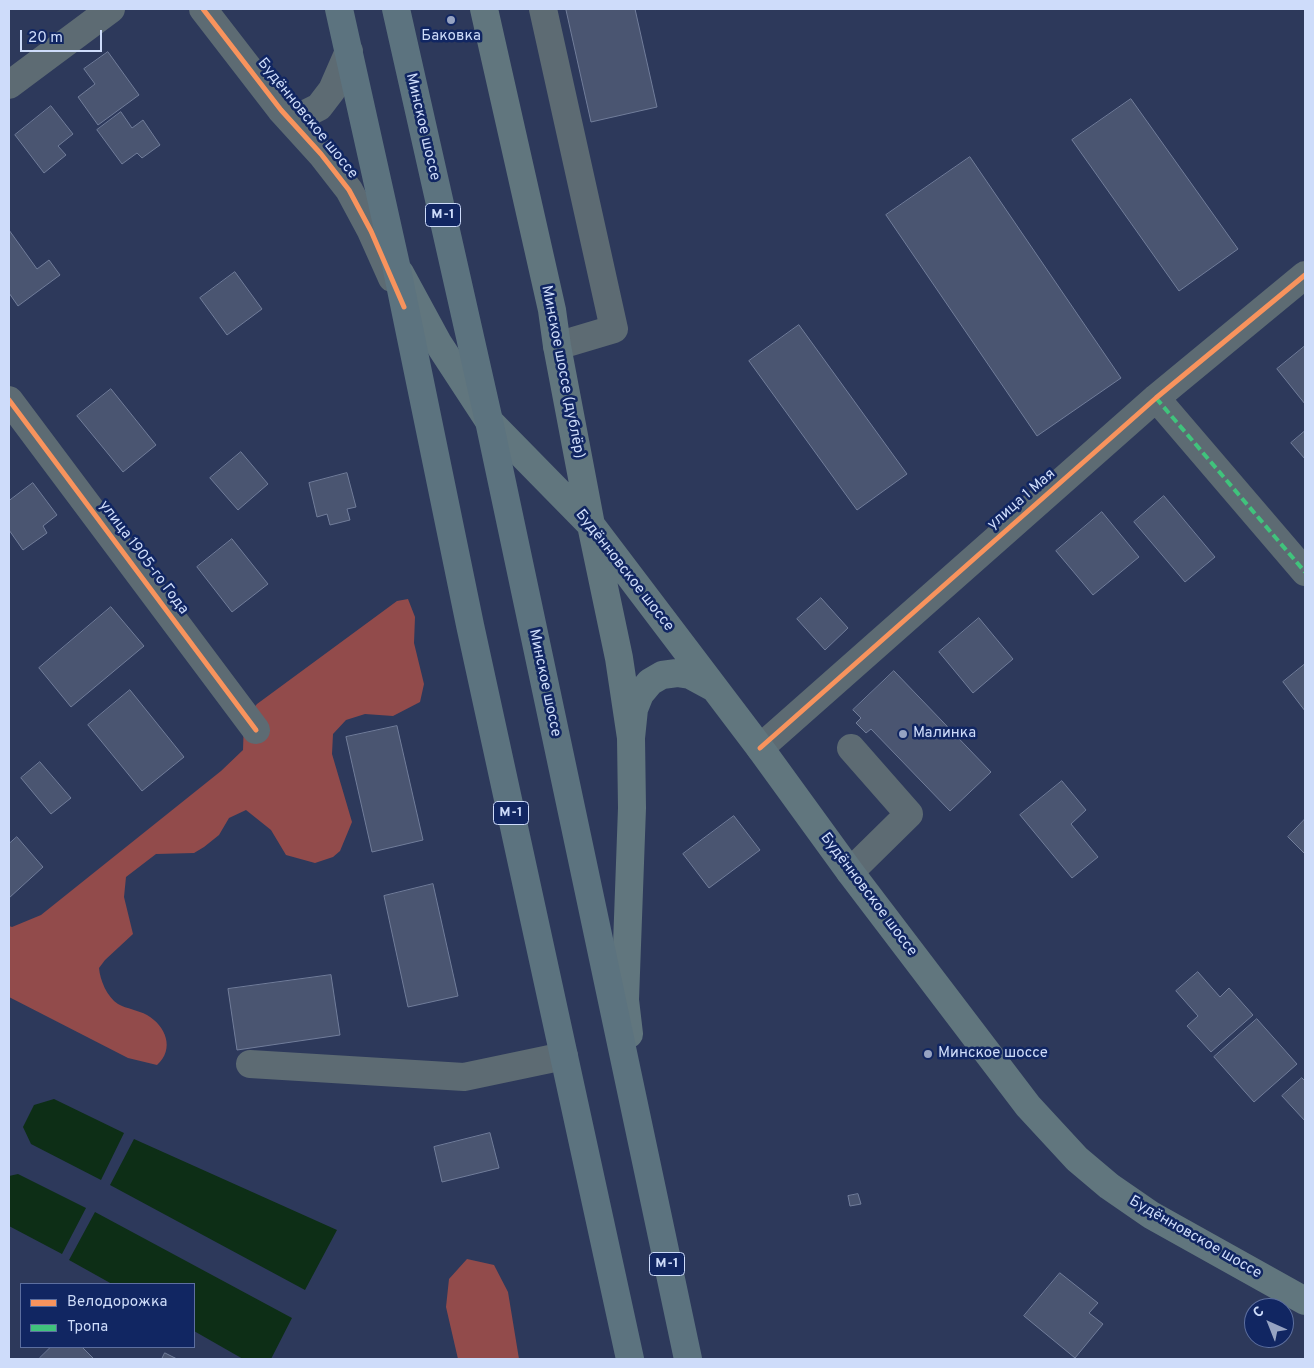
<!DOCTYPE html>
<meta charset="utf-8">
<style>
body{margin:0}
#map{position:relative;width:1314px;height:1368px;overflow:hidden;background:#2d395b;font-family:Overpass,sans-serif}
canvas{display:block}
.frame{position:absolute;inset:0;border:10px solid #cedcfa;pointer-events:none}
.legend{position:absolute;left:20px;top:1283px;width:175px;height:65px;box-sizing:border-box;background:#112662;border:1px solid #5d6f9f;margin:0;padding:6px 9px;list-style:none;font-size:15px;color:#cedcfa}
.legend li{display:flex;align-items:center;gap:10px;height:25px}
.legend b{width:25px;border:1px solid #5d6f9f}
.north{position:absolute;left:1244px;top:1298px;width:50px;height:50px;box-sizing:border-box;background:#112662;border:1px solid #5d6f9f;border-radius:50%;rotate:316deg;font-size:14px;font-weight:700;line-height:20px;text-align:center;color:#cedcfa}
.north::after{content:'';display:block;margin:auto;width:18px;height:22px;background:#96a3c2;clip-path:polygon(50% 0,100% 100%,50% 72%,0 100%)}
.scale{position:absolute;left:20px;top:30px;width:82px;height:22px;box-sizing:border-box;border:2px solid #cedcfa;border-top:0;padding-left:6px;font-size:15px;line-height:18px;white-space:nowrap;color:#cedcfa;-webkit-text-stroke:4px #112662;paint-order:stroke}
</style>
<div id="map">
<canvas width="1314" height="1368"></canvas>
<div class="frame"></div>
<ul class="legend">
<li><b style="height:6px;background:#f8935d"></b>Велодорожка</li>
<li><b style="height:6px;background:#40c37c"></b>Тропа</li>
</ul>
<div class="north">С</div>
<div class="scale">20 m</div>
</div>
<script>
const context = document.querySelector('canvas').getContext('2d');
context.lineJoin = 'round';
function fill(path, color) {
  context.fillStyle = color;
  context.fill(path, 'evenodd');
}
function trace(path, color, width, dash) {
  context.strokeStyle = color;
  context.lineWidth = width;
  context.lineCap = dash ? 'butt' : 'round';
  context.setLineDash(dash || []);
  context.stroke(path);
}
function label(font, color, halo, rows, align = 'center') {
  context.font = font + ' Overpass,sans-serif';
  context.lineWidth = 5;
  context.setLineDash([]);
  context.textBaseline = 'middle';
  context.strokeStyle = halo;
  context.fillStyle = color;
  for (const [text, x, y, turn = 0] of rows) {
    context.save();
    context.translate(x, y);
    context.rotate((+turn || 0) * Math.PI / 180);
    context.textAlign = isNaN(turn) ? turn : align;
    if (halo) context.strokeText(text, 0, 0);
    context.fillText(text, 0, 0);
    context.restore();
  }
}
const forest = new Path2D(`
 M408,599L415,617L414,643L424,684L420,702L393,716L365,714L346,720L333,734L332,754L352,822L340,851L333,857L315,863L286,855L271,830L246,810L229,818L219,835L204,847L194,853L156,854L126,877L124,897L133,934L105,960L99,968C100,980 107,997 118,1004C127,1009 138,1010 147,1015C166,1026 175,1049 157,1065L128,1058L9,997V926L12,927L41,915L221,771L243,750L244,720L257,704L397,601Z
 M467,1259L494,1265L508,1292L519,1359H458L446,1307L449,1279Z`);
const water = new Path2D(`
 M54,1099L124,1133L101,1180L31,1144L23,1127L34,1105Z
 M134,1139L337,1230L305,1290L110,1185Z
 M18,1174L86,1208L62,1254L9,1226V1176Z
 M95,1212L292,1318L271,1359H243L194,1331V1284H112L69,1260Z`);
const building = new Path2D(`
 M570,9H635L657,107L591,122L566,10Z
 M108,52L139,95L98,125L78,97L95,84L84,69Z
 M1131,99L1238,249L1179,291L1072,140Z
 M51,106L73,134L58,146L66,155L44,173L15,135Z
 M121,112L132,128L143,120L160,145L142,158L137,153L122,164L97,130Z
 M970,157L1121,378L1037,436L886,215Z
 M9,230L37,269L49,260L60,275L18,306L9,293Z
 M235,272L262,309L227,335L200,298Z
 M799,325L907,474L857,510L749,361Z
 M1305,346V404L1277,369Z
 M111,389L156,445L123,472L77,416Z
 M1305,431V459L1291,443Z
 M241,452L268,484L238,510L210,478Z
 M347,473L356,507L347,509L350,520L330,525L327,514L317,517L309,483Z
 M33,483L57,515L43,526L47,533L23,550L9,530V501Z
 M1164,496L1215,557L1185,582L1134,522Z
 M1102,512L1139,557L1093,595L1056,551Z
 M232,539L268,584L232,612L197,567Z
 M821,598L848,628L825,650L797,619Z
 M111,607L144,646L71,707L39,668Z
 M979,618L1013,659L973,693L939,652Z
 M1305,664V711L1283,682Z
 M894,671L991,772L950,811L871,729L866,733L856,723L861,718L853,710Z
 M130,690L184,757L142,791L88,725Z
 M397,726L423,840L372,852L346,737Z
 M40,762L71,798L51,814L21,778Z
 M1062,781L1086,810L1071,824L1098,857L1072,878L1020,815Z
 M734,816L760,850L709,888L683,854Z
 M1305,819V854L1288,837Z
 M17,837L43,867L9,898V844Z
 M433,884L458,996L408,1007L384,896Z
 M1198,972L1220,997L1229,988L1253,1015L1211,1052L1187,1026L1198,1016L1176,991Z
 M331,975L340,1035L237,1050L228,989Z
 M1257,1019L1297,1064L1254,1102L1214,1057Z
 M1302,1078L1305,1081V1121L1282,1096Z
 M490,1133L499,1168L442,1182L434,1147Z
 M858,1194L861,1204L850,1206L848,1196Z
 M1060,1273L1098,1303L1089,1313L1103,1324L1075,1358L1024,1316Z
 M51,1347H82L94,1359H41L40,1358Z
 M165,1353L177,1359H162Z`);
const minor = new Path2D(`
 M203,9L281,110L321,154L349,190L371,231L392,278
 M543,9L614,329L557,346
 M9,85L111,9
 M281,110L292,116L303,115L319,107L332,90L349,51
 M1156,398L1305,572
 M9,400L256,730
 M760,748L1156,398L1305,275
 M850,872L909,814L851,748
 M250,1064L464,1077L564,1056`);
const major = new Path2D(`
 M484,9L552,310L557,346L591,525L619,658L631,738
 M400,273L438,343L489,421L591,525L760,748L850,872L1028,1106L1077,1159L1109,1186L1151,1215L1305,1301
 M629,1034L625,1000L632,808L631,738L634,709L640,694L650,682L662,675L677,673L690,675L714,688`);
const highway = new Path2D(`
 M339,9L396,265L470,625L630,1359
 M396,9L489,421L688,1359`);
const quiet = new Path2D(`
 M1156,398L1305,572`);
const cycleway = new Path2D(`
 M203,9L281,110L321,154L349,190L371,231L404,307
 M9,400L256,730
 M760,748L1156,398L1305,275`);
const markers = [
 [451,20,5,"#96a3c2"],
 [903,734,5,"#96a3c2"],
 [928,1054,5,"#96a3c2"]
];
const shields = [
 [443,215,35],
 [511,813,35],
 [667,1264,35]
];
const shieldNames = [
 ["М-1",443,215],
 ["М-1",511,813],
 ["М-1",667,1264]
];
const poiNames = [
 ["Баковка",451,37,"center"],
 ["Малинка",913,734],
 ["Минское шоссе",938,1054]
];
const streetNames = [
 ["Будённовское шоссе",307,119,51],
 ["Минское шоссе",422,127,77],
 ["Минское шоссе (дублёр)",562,372,79],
 ["улица 1 Мая",1022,500,-41],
 ["улица 1905-го Года",143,558,53],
 ["Будённовское шоссе",624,571,52],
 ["Минское шоссе",544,683,78],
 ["Будённовское шоссе",868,895,53],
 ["Будённовское шоссе",1195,1238,30]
];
fill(forest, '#924b4b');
fill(water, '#0d2e16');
fill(building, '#4a5571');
trace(building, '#717d9a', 1);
trace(minor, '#5d6b73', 28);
trace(major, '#61767e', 28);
trace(highway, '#5c737f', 28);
trace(quiet, '#40c37c', 4, [8, 4]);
trace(cycleway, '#f8935d', 5);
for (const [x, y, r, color] of markers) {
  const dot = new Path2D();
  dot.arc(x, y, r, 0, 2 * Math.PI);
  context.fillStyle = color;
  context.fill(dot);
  trace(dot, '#112662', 2);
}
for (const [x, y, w] of shields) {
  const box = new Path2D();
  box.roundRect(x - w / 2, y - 11.5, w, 23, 4);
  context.fillStyle = '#112662';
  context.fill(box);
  trace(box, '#cedcfa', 1);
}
label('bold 14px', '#cedcfa', null, shieldNames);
label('15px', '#cedcfa', '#112662', poiNames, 'left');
label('15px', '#cedcfa', '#112662', streetNames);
</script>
